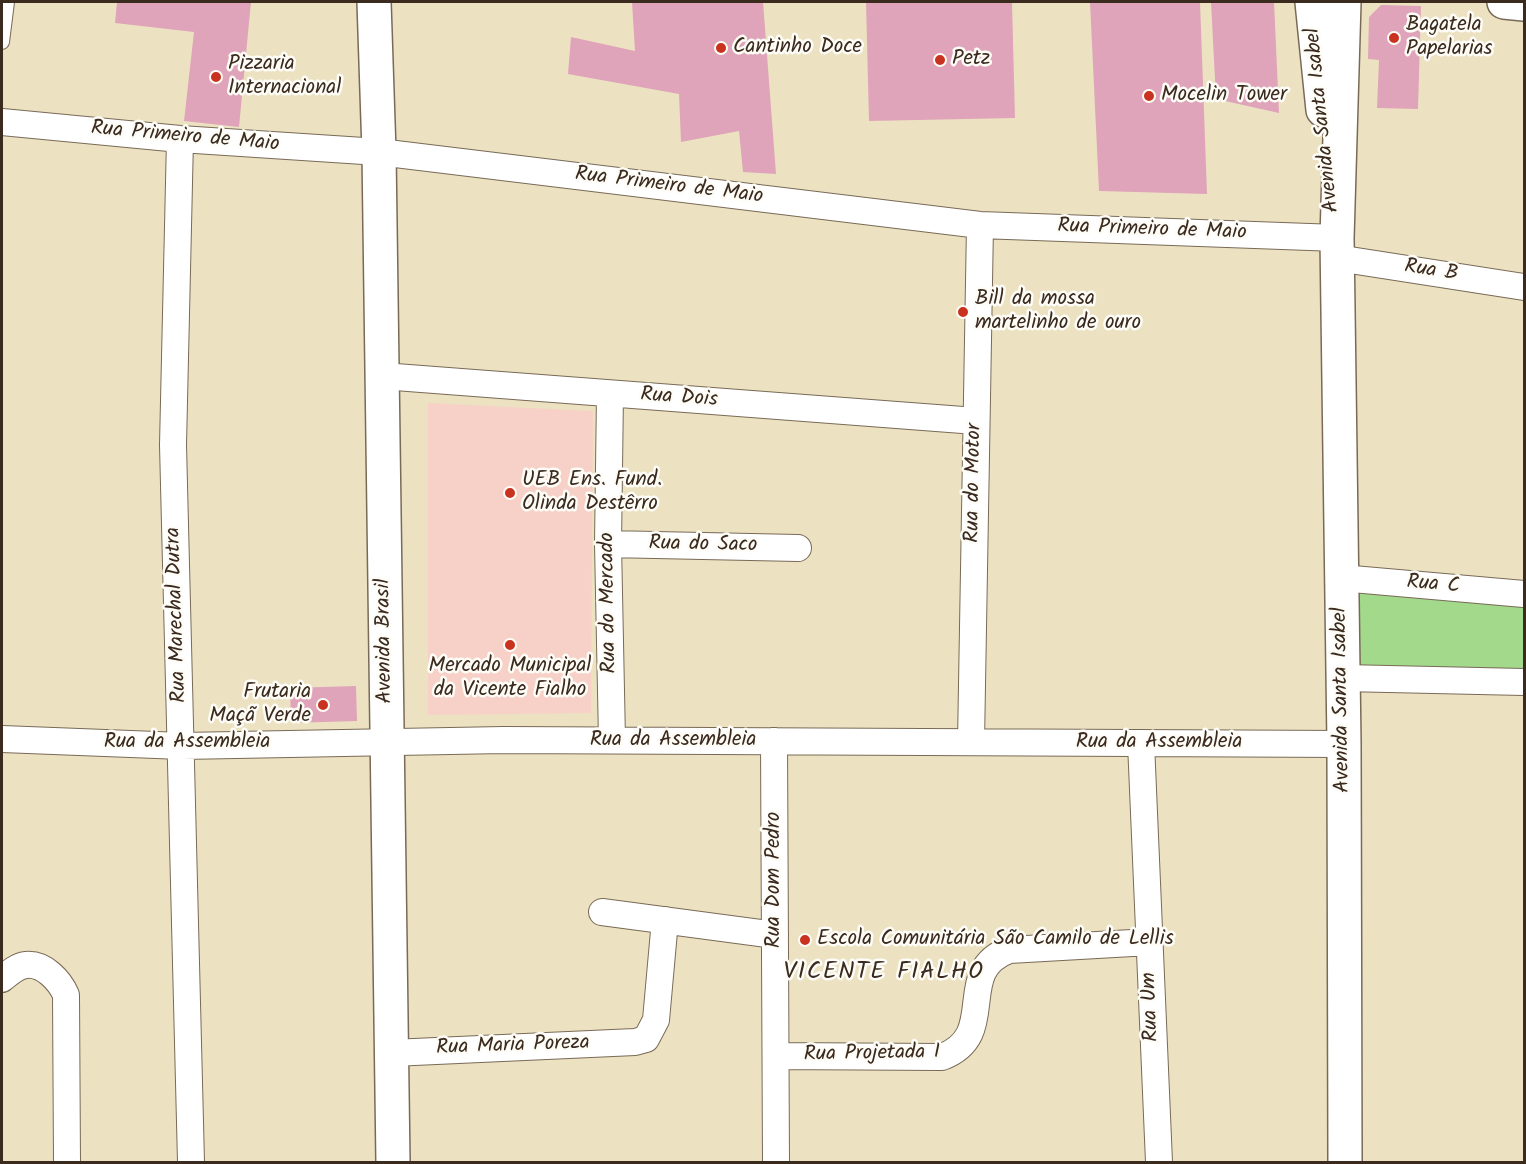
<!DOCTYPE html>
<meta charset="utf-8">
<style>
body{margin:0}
#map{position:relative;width:1526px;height:1164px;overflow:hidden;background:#ece2c2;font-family:Kalam,sans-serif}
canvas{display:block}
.frame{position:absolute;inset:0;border:3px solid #3b2a1e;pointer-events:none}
</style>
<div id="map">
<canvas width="1526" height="1164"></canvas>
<div class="frame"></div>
</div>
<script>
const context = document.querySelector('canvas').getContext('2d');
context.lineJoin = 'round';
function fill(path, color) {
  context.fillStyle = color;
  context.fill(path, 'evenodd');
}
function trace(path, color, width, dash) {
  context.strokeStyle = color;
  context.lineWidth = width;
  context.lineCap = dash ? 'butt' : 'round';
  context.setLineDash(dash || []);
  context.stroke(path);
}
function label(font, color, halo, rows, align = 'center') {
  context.font = font + ' Kalam,sans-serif';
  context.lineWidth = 5;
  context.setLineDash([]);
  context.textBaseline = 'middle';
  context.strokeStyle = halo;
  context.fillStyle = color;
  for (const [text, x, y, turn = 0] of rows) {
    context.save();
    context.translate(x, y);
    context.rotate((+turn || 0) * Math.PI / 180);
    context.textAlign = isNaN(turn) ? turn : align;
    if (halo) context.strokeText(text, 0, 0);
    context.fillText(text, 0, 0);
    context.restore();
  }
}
const built = new Path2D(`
 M428,403L593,411L591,713L428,715Z`);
const green = new Path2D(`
 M1351,587L1524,603V674L1353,669Z`);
const building = new Path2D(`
 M117,2H251L239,127L184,121L194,32L115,23Z
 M632,2H763L776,174L743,172L739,131L681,142L679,94L568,74L571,37L635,51Z
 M866,2H1012L1015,118L869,121Z
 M1090,2H1200L1207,194L1099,191Z
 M1211,2H1274L1279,113L1216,99Z
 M1381,5L1421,6L1418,109L1377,108L1379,60L1368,59L1369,17Z
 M356,686L357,721L291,723L290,688Z`);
const service = new Path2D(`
 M2,42L7,2`);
const minor = new Path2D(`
 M2,122L180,139L379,152L980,225L1337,238
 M180,139L173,445L191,1162
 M1337,258L1524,287
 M382,376L976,421
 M610,394L608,544L612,740
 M608,544L798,548
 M1341,578L1524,594
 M1343,678L1524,682
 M2,739L182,746L504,740L1344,744
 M774,741L776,1162
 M971,742L980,225
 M1141,743L1159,1162
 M602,912L775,935
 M2,979C9,973 17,966 26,965C44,963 60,981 66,995L67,1162
 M392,1053L635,1042L646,1039L656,1020L665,920
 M776,1056L942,1057C1001,1035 952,971 1009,950L1150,942`);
const tertiary = new Path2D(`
 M374,2L379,152L393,1162
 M1312,2L1323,110
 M1344,2L1337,238L1344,744L1345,1162
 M1504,2L1524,4`);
const markers = [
 [1394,38,6,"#c8321e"],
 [721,48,6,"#c8321e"],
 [940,60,6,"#c8321e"],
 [216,77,6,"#c8321e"],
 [1149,96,6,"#c8321e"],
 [963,312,6,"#c8321e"],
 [510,493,6,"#c8321e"],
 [510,645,6,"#c8321e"],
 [323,705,6,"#c8321e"],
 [805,940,6,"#c8321e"]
];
const poiNames = [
 ["Bagatela",1406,26],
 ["Papelarias",1406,50],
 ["Cantinho Doce",733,48],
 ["Petz",952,60],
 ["Pizzaria",228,65],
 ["Internacional",228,89],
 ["Mocelin Tower",1161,96],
 ["Bill da mossa",975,300],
 ["martelinho de ouro",975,324],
 ["UEB Ens. Fund.",522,481],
 ["Olinda Destêrro",522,505],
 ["Mercado Municipal",510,667,"center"],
 ["da Vicente Fialho",510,691,"center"],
 ["Frutaria",311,693,"right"],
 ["Maçã Verde",311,717,"right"],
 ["Escola Comunitária São Camilo de Lellis",817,940]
];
const streetNames = [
 ["Avenida Santa Isabel",1324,120,-96],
 ["Rua Primeiro de Maio",185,138,5],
 ["Rua Primeiro de Maio",669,187,7],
 ["Rua Primeiro de Maio",1152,231,2],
 ["Rua B",1431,272,9],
 ["Rua Dois",679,399,4],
 ["Rua do Motor",975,483,-89],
 ["Rua do Saco",703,546,1],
 ["Rua C",1433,586,5],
 ["Rua do Mercado",610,603,-91],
 ["Rua Marechal Dutra",178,615,-92],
 ["Avenida Brasil",386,641,-91],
 ["Avenida Santa Isabel",1343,700,-91],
 ["Rua da Assembleia",673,741],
 ["Rua da Assembleia",187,743],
 ["Rua da Assembleia",1159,743],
 ["Rua Dom Pedro",775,880,-90],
 ["Rua Um",1152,1007,-92],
 ["Rua Maria Poreza",513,1047,-2],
 ["Rua Projetada I",872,1055,-1]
];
const quarterNames = [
 ["VICENTE FIALHO",884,974]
];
fill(built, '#f7d1c7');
fill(green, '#a2d98b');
fill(building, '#dfa4b9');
trace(service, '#796a57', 16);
trace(minor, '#796a57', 28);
trace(tertiary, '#796a57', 36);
trace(service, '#fff', 14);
trace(minor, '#fff', 26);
trace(tertiary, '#fff', 33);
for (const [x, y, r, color] of markers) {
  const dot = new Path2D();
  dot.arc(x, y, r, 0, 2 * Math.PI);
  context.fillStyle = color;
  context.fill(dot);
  trace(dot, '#fdfcf7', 2);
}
label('21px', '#3b2a1e', '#fdfcf7', poiNames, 'left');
label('21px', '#3b2a1e', '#fdfcf7', streetNames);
context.letterSpacing = '1.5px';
label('24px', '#3b2a1e', '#fdfcf7', quarterNames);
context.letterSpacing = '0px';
</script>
